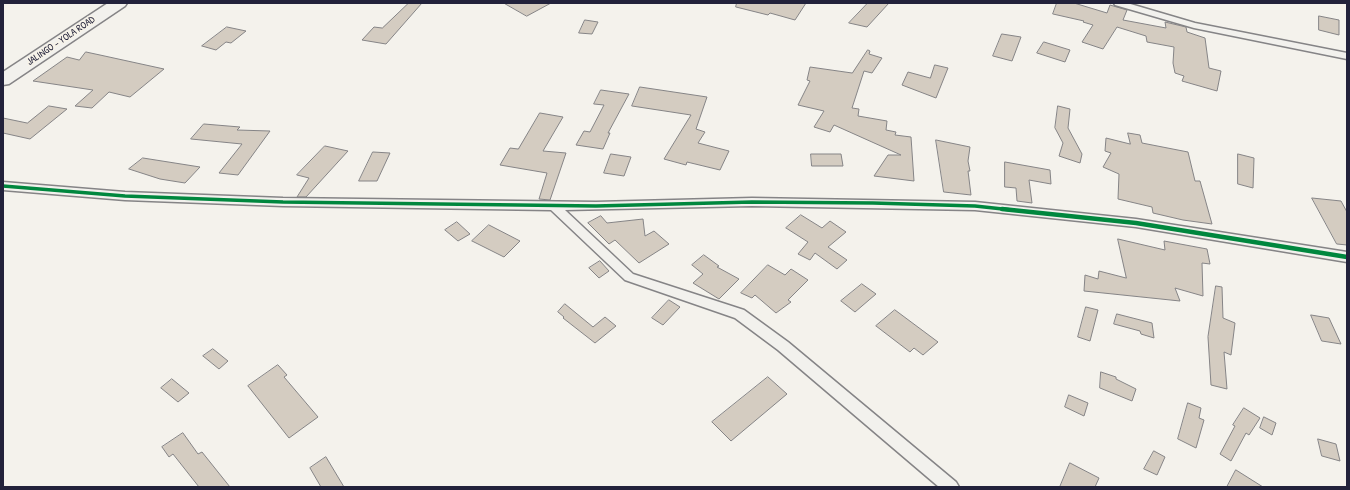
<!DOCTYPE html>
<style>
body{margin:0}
#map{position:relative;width:1350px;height:490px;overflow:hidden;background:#f4f2ec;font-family:"Patrick Hand",sans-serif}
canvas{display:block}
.frame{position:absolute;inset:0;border:4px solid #22223b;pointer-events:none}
</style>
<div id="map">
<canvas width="1350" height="490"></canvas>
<div class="frame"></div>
</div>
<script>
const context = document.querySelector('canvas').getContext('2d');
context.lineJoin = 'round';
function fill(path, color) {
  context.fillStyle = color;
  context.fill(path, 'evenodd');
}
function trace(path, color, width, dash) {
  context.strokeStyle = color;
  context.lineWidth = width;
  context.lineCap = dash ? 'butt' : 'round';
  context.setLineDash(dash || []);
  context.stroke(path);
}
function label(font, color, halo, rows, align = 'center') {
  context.font = font + ' "Patrick Hand",sans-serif';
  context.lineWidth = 3;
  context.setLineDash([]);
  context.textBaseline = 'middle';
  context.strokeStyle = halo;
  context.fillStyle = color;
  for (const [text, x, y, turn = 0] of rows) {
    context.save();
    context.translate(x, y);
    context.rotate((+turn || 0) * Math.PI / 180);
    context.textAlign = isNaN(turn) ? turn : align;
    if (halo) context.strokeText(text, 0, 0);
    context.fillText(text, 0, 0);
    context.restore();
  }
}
const building = new Path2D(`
 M409,3H422L386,44L362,40L374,27L382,28Z
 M504,3H551L527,16Z
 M737,3H806L795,20L770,13L768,15L736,7Z
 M868,3H889L867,27L849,23Z
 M1057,3H1074L1107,13L1110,5L1127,10L1123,20L1166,28L1165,22L1186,27L1187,32L1205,38L1209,68L1221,71L1217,91L1182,81L1184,76L1175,73L1173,63L1174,47L1147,42L1146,36L1117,27L1103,49L1082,42L1093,25L1083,22L1084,21L1053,14Z
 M1319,16L1339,20V35L1319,30Z
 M585,20L598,22L592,34L579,33Z
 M227,27L246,31L231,43L226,42L216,50L202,46Z
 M1002,34L1021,37L1012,61L993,56Z
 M1044,42L1070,50L1065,62L1037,53Z
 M868,50L870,51L869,54L882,58L872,73L864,71L852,108L859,109L858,116L887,121L886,130L896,132L895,135L911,137L914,181L874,176L888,155H901L834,125L830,132L814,127L824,111L798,105L810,81L807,80L810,67L852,73Z
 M86,52L100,55L164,69L130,97L109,92L92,108L75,106L93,90L33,81L67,57L79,60Z
 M935,65L948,68L936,98L902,85L908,72L930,78Z
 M640,87L707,97L696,129L705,132L698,143L729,151L720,170L687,162L686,165L664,159L691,115L632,106Z
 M601,90L629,94L608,133H610L603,149L576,145L584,131L590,132L604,105L594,104Z
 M49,106L67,109L30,139L3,133V118L27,123Z
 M1058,106L1070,109L1068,128L1082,154L1080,163L1059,156L1063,143L1055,128Z
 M540,113L563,117L543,151L566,153L550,200L539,199L547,173L500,165L510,148L518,149Z
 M204,124L240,127L237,130L270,131L238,175L219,173L242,144L191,139Z
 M1128,133L1140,135L1142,143L1188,152L1195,181H1200L1212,224L1183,220L1153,213L1152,207L1118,199L1119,174L1103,167L1111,153L1105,151L1106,138L1130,144Z
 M936,140L970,147L968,161L970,171H968L971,195L944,192Z
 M325,146L348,151L306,197H297L309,178L297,175Z
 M373,152L390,153L377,181H359Z
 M611,154L631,157L624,176L604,173Z
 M811,154H841L843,166H812Z
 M1238,154L1254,158L1253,188L1238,184Z
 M143,158L200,167L185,183L160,179L129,169Z
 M1005,162L1050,170L1051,184L1029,180L1032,203L1017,201L1016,188L1005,187Z
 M1312,198L1341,201L1347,212V245L1337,244Z
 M801,215L822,228L830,221L846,232L828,247L847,260L837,269L815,253L810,260L798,254L808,242L786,228Z
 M601,216L607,223L643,219L645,236L654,231L669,244L639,263L615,240L609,244L588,223Z
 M457,222L470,234L458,241L445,230Z
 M489,225L520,241L504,257L472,241Z
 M1118,239L1165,250L1164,241L1207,249L1210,264L1202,263L1203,296L1175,288L1180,301L1084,291L1085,275L1098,279L1099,271L1126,278Z
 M704,255L719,266L717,267L739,279L719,299L693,283L703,274L692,265Z
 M600,261L609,271L599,278L589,268Z
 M768,265L785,275L791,269L808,280L788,300L791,302L776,313L755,295L752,298L741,293Z
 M862,284L876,294L855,312L841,301Z
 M1216,286L1222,287L1223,318L1235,323L1231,355L1224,352L1227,389L1211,385L1208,337Z
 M669,300L680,307L663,325L652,318Z
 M565,304L593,327L605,317L616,326L595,343L563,318L564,317L558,312Z
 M1086,307L1098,310L1090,341L1078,337Z
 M895,310L938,342L923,355L914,348L910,352L876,326Z
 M1117,314L1152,323L1154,338L1141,334L1140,331L1114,324Z
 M1311,315L1329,318L1341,344L1322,341Z
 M213,349L228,361L219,369L203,356Z
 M278,365L287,375L284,377L318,417L289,438L248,386Z
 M1101,372L1116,377V379L1136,389L1132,401L1100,388Z
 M768,377L787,394L731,441L712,422Z
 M172,379L189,393L178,402L161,388Z
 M1069,395L1088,403L1084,416L1065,407Z
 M1188,403L1201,408L1199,418L1204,420L1196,448L1178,439Z
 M1244,408L1260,418L1249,435L1246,433L1231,461L1220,454L1235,426L1233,425Z
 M1264,417L1276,423L1272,435L1260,428Z
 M183,433L198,454L202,452L230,487H199L173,454L169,457L162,447Z
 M1318,439L1336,444L1340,461L1322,456Z
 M1154,451L1165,457L1157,475L1144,469Z
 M326,457L344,487H321L310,468Z
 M1070,463L1099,478L1095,487H1060Z
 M1236,470L1263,487H1227Z`);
const street = new Path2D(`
 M1114,3H1127L1195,23L1347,53V59L1194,28L1115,5Z
 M3,182L125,192L283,198L596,202L752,198L975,202L1136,219L1347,252V262L1136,227L975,210L752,206L565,210L633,274L744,310L788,342L956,482L959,487H939L778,350L735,318L625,280L551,210L283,206L125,200L3,190Z`);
const highway = new Path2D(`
 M108,3H127L125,6L9,84L3,85V72Z`);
const cyclewayFar1 = new Path2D(`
 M3,186L125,196L283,202L596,206L752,202L873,203L975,206L1012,210`);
const cycleway = new Path2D(`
 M1002,209L1136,223L1347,257`);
const farStreetnames = [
 ["JALINGO - YOLA ROAD",61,41,-34]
];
fill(building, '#d4ccc1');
trace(building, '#858486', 1);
trace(street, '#858486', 3);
trace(highway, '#858486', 3);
fill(street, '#f2f1ed');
fill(highway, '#f2f1ed');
trace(cyclewayFar1, '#00873e', 3.5);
trace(cycleway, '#00873e', 4.5);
label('10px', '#22223b', '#f7f3e8', farStreetnames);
</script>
